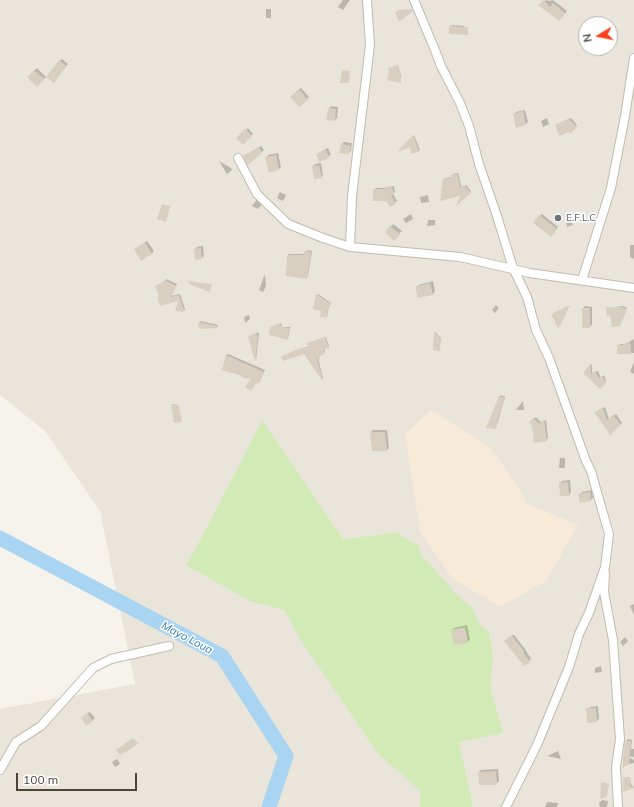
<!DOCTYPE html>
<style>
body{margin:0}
#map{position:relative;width:634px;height:807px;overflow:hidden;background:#f6f3ec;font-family:Mulish,sans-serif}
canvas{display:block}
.north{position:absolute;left:578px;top:16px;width:40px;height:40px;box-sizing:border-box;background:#fff;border:1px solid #b7b4b0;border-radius:50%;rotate:260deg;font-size:11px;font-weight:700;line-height:16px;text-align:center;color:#4b4439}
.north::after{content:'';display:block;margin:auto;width:14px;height:18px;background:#fc3f1d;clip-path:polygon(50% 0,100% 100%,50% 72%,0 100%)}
.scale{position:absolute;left:16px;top:773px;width:121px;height:18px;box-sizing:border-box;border:2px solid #4b4439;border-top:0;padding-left:5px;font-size:12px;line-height:14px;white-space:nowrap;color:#4b4439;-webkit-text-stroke:3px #fff;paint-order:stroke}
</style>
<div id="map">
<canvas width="634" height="807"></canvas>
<div class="north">N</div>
<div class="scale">100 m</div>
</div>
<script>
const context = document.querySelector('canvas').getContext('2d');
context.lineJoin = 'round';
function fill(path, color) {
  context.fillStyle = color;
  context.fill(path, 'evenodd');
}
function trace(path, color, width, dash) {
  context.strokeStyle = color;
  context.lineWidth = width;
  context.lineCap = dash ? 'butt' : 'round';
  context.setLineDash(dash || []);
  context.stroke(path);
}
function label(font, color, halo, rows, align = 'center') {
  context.font = font + ' Mulish,sans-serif';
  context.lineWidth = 3;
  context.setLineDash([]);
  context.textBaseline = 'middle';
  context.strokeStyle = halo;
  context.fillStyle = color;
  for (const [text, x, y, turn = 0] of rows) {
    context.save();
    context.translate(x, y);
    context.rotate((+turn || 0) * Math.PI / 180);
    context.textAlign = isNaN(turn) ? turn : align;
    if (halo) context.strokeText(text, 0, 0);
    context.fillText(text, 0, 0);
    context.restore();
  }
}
const residential = new Path2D(`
 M0,0H634V807H0V709L135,684L100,511L45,431L0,395ZM586,24H610V48H586Z`);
const commercial = new Path2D(`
 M431,410L490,447L522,493L527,504L578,525L546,581L500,607L452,578L420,532L405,434Z`);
const green = new Path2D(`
 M262,420L343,539L396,533L418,545L421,555L435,569L439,575L448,584L456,595L472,608L480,625L489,632L493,656L490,687L503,733L459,742L473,807H420V791L376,751L298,636L285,610L250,601L186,565L207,528Z`);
const shadow = new Path2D(`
 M343,0H350L343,10L338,7Z
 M546,0L549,1L553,0L567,11L561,18L540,5Z
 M266,9H271V18H266Z
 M452,25L464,26L466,32L450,26Z
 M62,59L68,64L56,79L59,61Z
 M398,65L401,76L400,82L390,68Z
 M37,68L46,77L37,85L28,77Z
 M301,88L309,97L299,106L291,97Z
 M331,106L338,107L337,118L335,120L329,109Z
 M525,110L528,122L526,124L517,126L514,114L516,112Z
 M547,118L549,124L543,127L541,121Z
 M571,118L577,125L570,132L557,124Z
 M248,128L253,134L243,144L238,138Z
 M414,135L420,150L412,153L410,145L401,149Z
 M344,142L352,143L351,151L349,153L340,152L342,144Z
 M261,146L264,150L248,164L244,156Z
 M328,148L331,155L319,161L317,154Z
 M278,153L281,167L279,169L266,158L268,155Z
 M219,161L231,168L232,170L227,174Z
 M321,163L323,175L321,177L313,166L315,164Z
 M458,173L462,188L466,185L471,191L458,203L461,194L444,179L446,178L452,177L453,174Z
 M394,186L395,192L393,194L397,201L391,206L386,200L374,190L376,188H384Z
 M280,192L286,195L283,201L277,198Z
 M428,195L429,202L421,203L420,197Z
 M258,198L263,203L258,209L252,206Z
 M411,214L413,219L406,223L403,219Z
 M542,214L558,227L553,234L540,216Z
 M571,217L573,225L567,227L566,219Z
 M428,220H435V225L427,226Z
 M393,224L402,231L394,239L386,232Z
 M147,241L154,251L151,254L138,247Z
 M630,245H634V259L630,257Z
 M203,246L204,256L202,258L195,249L197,247Z
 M307,250L312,251L308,276L306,278L288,255L289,254H305Z
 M265,274L266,286L263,292L259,290Z
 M166,279L177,284L171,296L180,294L185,309L184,311L180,300L158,297L160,296L156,286L165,282Z
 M433,281L435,291L433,294L419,297L416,287L419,285Z
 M318,294L331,303L329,306L327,317L322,310L314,308Z
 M496,305L499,308L495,313L492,310Z
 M585,306L592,307V325L589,327L583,309Z
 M623,306L627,308L620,324L607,308Z
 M249,315L250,319L245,323L244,317Z
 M200,321L218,325V326L200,328Z
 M281,323L282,327H290L288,339L270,334L272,327Z
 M258,332L259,334L256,360L249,337Z
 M435,332L441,338L439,350L434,349Z
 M326,337L329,346L324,349L325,352L320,355V358H318L323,378L322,379L304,353L297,350L312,345L307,344Z
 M634,339V353H618V346L620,344H625Z
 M228,354L265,370L260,381L258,383L256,382L253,388L252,378L223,370L226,355Z
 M634,362V374L630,372Z
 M592,364V373L598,371L601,378L604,375L606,381L600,388L584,373Z
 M501,395L505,397L496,428L500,396Z
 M523,401L524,410H516Z
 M605,407L609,419L616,414L622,423L613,430L612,434L595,412Z
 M536,417L541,422L546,420L548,438L546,440L530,422Z
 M373,430H387L389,448L387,450L371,432Z
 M560,458H565V468H559Z
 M570,480L571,492L569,495L560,483L562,481Z
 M592,490L593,498L591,500L580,494L582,492Z
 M634,604V615L630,606Z
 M467,625L470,640L467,642L452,630L454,628Z
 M513,635H514L525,649L531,659L529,661L507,639Z
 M625,637L628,641L623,646L620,642Z
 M601,666L602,672L595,673V668Z
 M598,706L599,719L596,721L588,709L590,707Z
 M90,712L95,718L92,721L84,716Z
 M628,739L632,740L631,749H634V757L627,756L634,760V763L625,765L623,768L626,741Z
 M558,751L561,759L547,756Z
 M117,759L120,764L115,767L112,762Z
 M498,769L499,781L496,784H479V772L481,770Z
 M625,777H630L631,785L634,787L624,790Z
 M602,800L608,801L607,807H600L599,803Z
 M547,802L558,803L557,807H545Z`);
const river = new Path2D(`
 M0,538L222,656L286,756L269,807`);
const building = new Path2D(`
 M544,0L550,7L553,3L565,13L559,21L538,5Z
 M412,9L413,11L399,22L395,12L399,10Z
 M449,26L468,27V35L449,34Z
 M59,60L66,66L54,83L46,77Z
 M398,65L401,78V83L387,80L389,71L388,68Z
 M34,70L44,79L37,87L27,77Z
 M342,70L350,71L349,83H340Z
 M299,89L308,100L299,107L290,97Z
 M328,108L336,109L335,121L326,120Z
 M523,111L526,125L516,128L513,114Z
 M569,119L577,127L570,134L569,132L559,136L555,124Z
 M245,129L252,136L243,145L236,138Z
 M413,135L419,152L411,154L410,147L397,152Z
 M341,144L351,146L349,154L339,153Z
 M259,147L262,153L248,165L243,156Z
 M326,150L329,158L319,162L316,154Z
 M276,155L279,170L269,173L265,157Z
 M319,165L322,178L314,179L312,166Z
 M457,174L461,188L464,185L471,193L456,206L460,196L440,201L443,179L451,178V175Z
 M392,187L394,194L391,195L396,204L390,207L386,201H373V189H382Z
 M162,204L170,206L166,222L157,219Z
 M539,215L557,229L551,237L533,223Z
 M390,226L400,234L394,241L385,232Z
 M145,243L152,254L141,261L134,249Z
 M201,248L202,259L195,260L194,249Z
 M304,251L311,252L307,279L286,276L287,255H304Z
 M164,280L177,286L171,297L179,295L184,312L175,311L178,301L160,306L157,297H159L155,286L163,282Z
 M189,281L212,284L210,292L189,284Z
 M430,283L433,295L418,298L415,287Z
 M316,294L331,304L328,308L327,318L320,317L321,311L313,309Z
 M570,305L562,322L558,328L551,314Z
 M606,307H622L627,309L620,326L612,327L610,315L607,316Z
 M582,308H590V328H582Z
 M198,322L218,326L217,328L199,329Z
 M280,324L281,327L289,328L288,340L269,335L270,327Z
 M434,332L441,339L440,351L433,350Z
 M256,333L258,337L255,362L248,336Z
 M325,337L329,348L323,350L325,354L320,356V359H317L323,380H322L304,354L283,361L281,357L295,350L310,346L305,344Z
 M630,342L631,354H617V345H622Z
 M226,355L264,372L258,384L256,383L251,391L245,387L251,379L240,377L243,376L222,370Z
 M591,363V374L596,372L599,378L602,376L606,383L600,389L583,373Z
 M499,396L505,398L497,421L496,429L486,428Z
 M171,404H177L178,406H179L182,422L174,423Z
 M603,408L607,420L613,415L621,425L612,433L611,436L594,412Z
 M533,418L539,423L544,420L547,441L534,443L532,426L529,422Z
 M370,432H385L387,451H372Z
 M568,482L569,496H560L559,483Z
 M590,492L591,501L580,503L578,494Z
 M465,627L468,643L454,645L451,630Z
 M510,636H512L524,651L523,652L530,662L524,666L504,641Z
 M586,708H596L597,722L587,723Z
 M87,713L93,721L86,726L81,718Z
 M133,738L138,743L127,752V751L120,755L116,750Z
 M625,741H631L629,765L623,766V760Z
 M496,771L497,785H479L478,772Z
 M623,777H630V786L634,788L623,792Z
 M601,782L609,784L607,797L600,799Z`);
const minor = new Path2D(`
 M414,0L435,50L441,66L460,103L469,126L479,164L496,213L513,268L527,297L536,330L549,358L586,461L591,471L609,534L605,567L589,613L579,634L569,667L537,745L506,807
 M238,158L257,194L288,224L323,238L350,247L460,257L530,273L634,288
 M350,247L352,196L370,45L367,0
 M582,280L611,188L625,116L634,58
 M605,573L604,592L613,640L620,739L616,767L618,807
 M0,770L16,742L41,726L93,668L111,659L169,646`);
const markers = [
 [558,218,4,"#6b7280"]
];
const worshipNames = [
 ["E.F.L.C",566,218]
];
const waterNames = [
 ["Mayo Loua",187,638,28]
];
fill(residential, '#eae5da');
fill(commercial, '#f7ead8');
fill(green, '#d2eab5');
fill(shadow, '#0003');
trace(river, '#a9d4f2', 15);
fill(building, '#d8cfc1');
trace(minor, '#c2bbae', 10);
trace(minor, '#fff', 8);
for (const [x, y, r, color] of markers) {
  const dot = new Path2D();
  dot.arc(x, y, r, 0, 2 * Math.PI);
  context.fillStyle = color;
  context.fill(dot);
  trace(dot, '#fff', 1.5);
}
label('10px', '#5b616d', '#fff', worshipNames, 'left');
label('italic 11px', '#2e7ab2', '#fff', waterNames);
</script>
